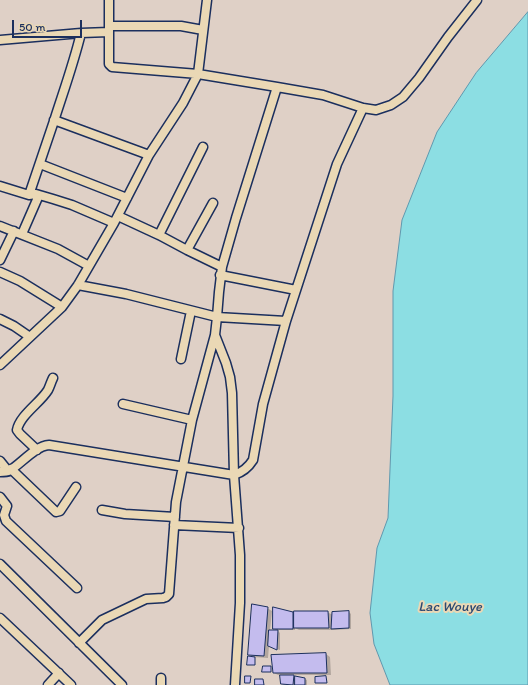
<!DOCTYPE html>
<style>
body{margin:0}
#map{position:relative;width:528px;height:685px;overflow:hidden;background:#dfd0c6;font-family:Itim,sans-serif}
canvas{display:block}
.scale{position:absolute;left:12px;top:20px;width:70px;height:18px;box-sizing:border-box;border:2px solid #1b2f5e;border-top:0;padding-left:5px;font-size:12px;line-height:14px;white-space:nowrap;color:#1b2f5e;-webkit-text-stroke:3px #ead8b5;paint-order:stroke}
</style>
<div id="map">
<canvas width="528" height="685"></canvas>
<div class="scale">50 m</div>
</div>
<script>
const context = document.querySelector('canvas').getContext('2d');
context.lineJoin = 'round';
function fill(path, color) {
  context.fillStyle = color;
  context.fill(path, 'evenodd');
}
function trace(path, color, width, dash) {
  context.strokeStyle = color;
  context.lineWidth = width;
  context.lineCap = dash ? 'butt' : 'round';
  context.setLineDash(dash || []);
  context.stroke(path);
}
function label(font, color, halo, rows, align = 'center') {
  context.font = font + ' Itim,sans-serif';
  context.lineWidth = 4;
  context.setLineDash([]);
  context.textBaseline = 'middle';
  context.strokeStyle = halo;
  context.fillStyle = color;
  for (const [text, x, y, turn = 0] of rows) {
    context.save();
    context.translate(x, y);
    context.rotate((+turn || 0) * Math.PI / 180);
    context.textAlign = isNaN(turn) ? turn : align;
    if (halo) context.strokeText(text, 0, 0);
    context.fillText(text, 0, 0);
    context.restore();
  }
}
const water = new Path2D(`
 M528,12V685H390L374,644L370,613L377,548L388,518L393,396V291L402,220L437,132L476,73Z`);
const shadow = new Path2D(`
 M267,608L272,611L270,631H278L280,633V650L269,646L268,658L253,657L249,654Z
 M327,612L333,615L349,612L351,614V629L335,630H299L295,628V630H276L274,628L292,613L295,615Z
 M326,654L330,657L331,675H291L295,678L305,679L307,680V685H284L282,684L281,675H278L274,673Z`);
const building = new Path2D(`
 M252,604L268,607L264,656L248,655Z
 M273,607L293,612V629H273Z
 M294,611H328L329,628H294Z
 M349,611V628L331,629L332,612Z
 M269,630H278L277,650L268,646Z
 M326,653L327,673H273L271,655Z
 M248,656L255,657V665H247Z
 M263,666H271V672H262Z
 M280,675H294L293,685L281,684Z
 M245,676H251L250,683H245Z
 M295,676L305,678V685H295Z
 M326,676L327,683H315V677Z
 M255,679H263L264,685H255Z`);
const street = new Path2D(`
 M109,0V64L112,67L198,74L277,87L323,95L363,108L376,110L391,105L403,97L419,78L448,37L477,0
 M109,26H181L203,30
 M0,40L81,33L109,32
 M54,120L149,155
 M40,164L127,198
 M0,186L29,195L36,194L53,199L72,205L114,223
 M29,195C38,169 46,144 55,118C64,90 74,62 81,33
 M118,216L159,235L187,250L222,267
 M0,226L58,249L89,266
 M22,234L39,195
 M159,235L203,147
 M187,250L213,203
 M0,260L14,231
 M0,272L20,281L62,307
 M220,275L296,290
 M78,285L126,294L217,317L286,321
 M0,319L14,326L30,337
 M181,359L191,311
 M0,365L62,307L78,285L114,223L149,155L183,103L198,74L207,0
 M123,404L192,420
 M37,450L20,434L17,430C20,415 40,403 48,390C50,386 51,382 53,378
 M0,461L8,471
 M11,469L56,512L60,511L76,487
 M0,472C3,472 7,472 9,471C21,464 35,446 49,445L234,475C243,472 248,468 253,460L263,404L286,321L337,164L363,108
 M0,497L7,506L4,515L6,521L77,588
 M102,510L125,514L175,517
 M174,525L239,528
 M0,564L122,685
 M0,618L71,685
 M79,643L102,620L146,599L163,598L166,597L169,594L176,502L192,420L215,335
 M161,678V685
 M48,685L59,673
 M235,685L240,603V555L234,475L232,393L230,377L226,363L215,335L217,317L219,292L222,267L236,218L277,87`);
const waterNames = [
 ["Lac Wouye",450,607]
];
fill(water, '#8cdee3');
trace(water, '#5f98ae', 1);
fill(shadow, '#0003');
fill(building, '#c4bcee');
trace(building, '#1b2f5e', 1);
trace(street, '#1b2f5e', 11);
trace(street, '#ead8b5', 8);
label('italic 14px', '#2c4972', '#ead8b5', waterNames);
</script>
